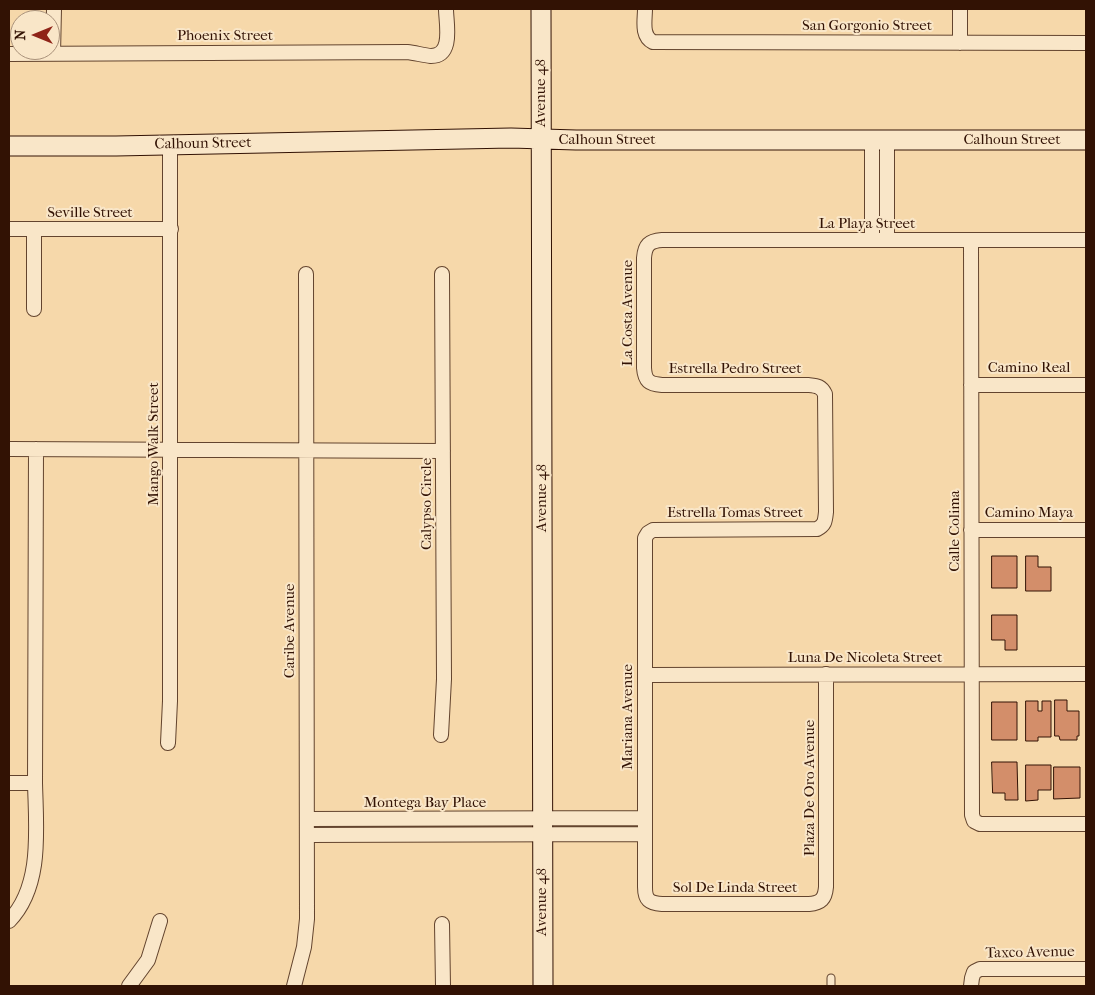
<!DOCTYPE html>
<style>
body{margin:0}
#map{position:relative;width:1095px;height:995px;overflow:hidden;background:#f6d8aa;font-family:"IM FELL French Canon",serif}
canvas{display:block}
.frame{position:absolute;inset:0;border:10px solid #321204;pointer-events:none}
.north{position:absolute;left:10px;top:10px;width:50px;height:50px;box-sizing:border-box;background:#f9e6c8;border:1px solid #a9917a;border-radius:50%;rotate:270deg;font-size:14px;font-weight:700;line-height:20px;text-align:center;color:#321204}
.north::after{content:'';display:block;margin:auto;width:18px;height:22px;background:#8f2418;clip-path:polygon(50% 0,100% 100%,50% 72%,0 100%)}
</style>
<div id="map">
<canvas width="1095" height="995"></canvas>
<div class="frame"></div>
<div class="north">N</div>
</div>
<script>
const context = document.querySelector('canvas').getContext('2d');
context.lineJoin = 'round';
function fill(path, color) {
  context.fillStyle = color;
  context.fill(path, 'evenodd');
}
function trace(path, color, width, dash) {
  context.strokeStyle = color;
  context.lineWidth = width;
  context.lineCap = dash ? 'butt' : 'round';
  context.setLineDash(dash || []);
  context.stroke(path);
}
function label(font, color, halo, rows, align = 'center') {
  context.font = font + ' "IM FELL French Canon",serif';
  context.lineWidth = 4;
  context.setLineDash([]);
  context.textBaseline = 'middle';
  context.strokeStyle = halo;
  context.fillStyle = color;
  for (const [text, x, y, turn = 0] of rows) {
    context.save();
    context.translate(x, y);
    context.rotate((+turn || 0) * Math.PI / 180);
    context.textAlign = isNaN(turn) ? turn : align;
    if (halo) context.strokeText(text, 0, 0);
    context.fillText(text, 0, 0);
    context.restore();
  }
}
const building = new Path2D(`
 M992,556H1017V588H992Z
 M1026,556H1038V567H1051V591H1026Z
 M992,615H1017V650H1005V640H992Z
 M1055,700H1067V711H1079V736H1077V740H1060L1059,736H1055Z
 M1026,701H1038V711H1042V701H1051V737H1038V741H1026Z
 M992,702H1017V740H992Z
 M992,762H1017L1018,800H1005V793H993Z
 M1026,765H1051V790H1038V800L1026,801Z
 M1054,767H1080V798L1054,799Z`);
const lane = new Path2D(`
 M831,978V986`);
const street = new Path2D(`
 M645,9C645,20 641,36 653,42L1086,43
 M960,9V43
 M9,54L407,52C415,53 423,55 431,56C454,56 446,23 446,9
 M53,54L54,9
 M872,140V240
 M887,140V240
 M9,229H171
 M34,229V309
 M971,240L972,815L974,821L980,824H1086
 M971,385H1086
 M9,449L443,451
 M971,530H1086
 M826,674V887C825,899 821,903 809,904H662C649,903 645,900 645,887V538L648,533L653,530L817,529C825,525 825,521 826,512L825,394C821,386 817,386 808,385H662C649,384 645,381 644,368V258C645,245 649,241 662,240H1086
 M645,675L1086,674
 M441,735L444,679L442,274
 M168,743L170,701V145
 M9,783H35
 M307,819L645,818
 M307,835L645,834
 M9,921C43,886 36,828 35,783L36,449
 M442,924L443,986
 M129,986L148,960L160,921
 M294,986L304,947L307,919L306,274
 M971,986L972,978L974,972L980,969H1086`);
const secondary = new Path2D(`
 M541,9L543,986
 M9,146H116L511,138L576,140H1086`);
const streetNames = [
 ["San Gorgonio Street",867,26],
 ["Phoenix Street",225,36],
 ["Avenue 48",541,93,-90],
 ["Calhoun Street",607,140],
 ["Calhoun Street",1012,140],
 ["Calhoun Street",203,144,-1],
 ["Seville Street",90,213],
 ["La Playa Street",867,224],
 ["La Costa Avenue",628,313,-90],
 ["Camino Real",1029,368],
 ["Estrella Pedro Street",735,369],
 ["Mango Walk Street",154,444,-90],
 ["Avenue 48",542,498,-90],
 ["Calypso Circle",427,504,-90],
 ["Estrella Tomas Street",735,513],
 ["Camino Maya",1029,513],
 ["Calle Colima",955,531,-90],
 ["Caribe Avenue",290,631,-90],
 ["Luna De Nicoleta Street",865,658],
 ["Mariana Avenue",628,717,-90],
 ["Plaza De Oro Avenue",810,788,-90],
 ["Montega Bay Place",425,803],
 ["Sol De Linda Street",735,888],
 ["Avenue 48",542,902,-90],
 ["Taxco Avenue",1030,953,-1]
];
fill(building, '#d38e6a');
trace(building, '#321204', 1);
trace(lane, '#63442e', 9);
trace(street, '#63442e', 16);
trace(secondary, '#321204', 21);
trace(lane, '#f9e6c8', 7);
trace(street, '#f9e6c8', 14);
trace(secondary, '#f9e6c8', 19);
label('15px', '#321204', '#f9e6c8', streetNames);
</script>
